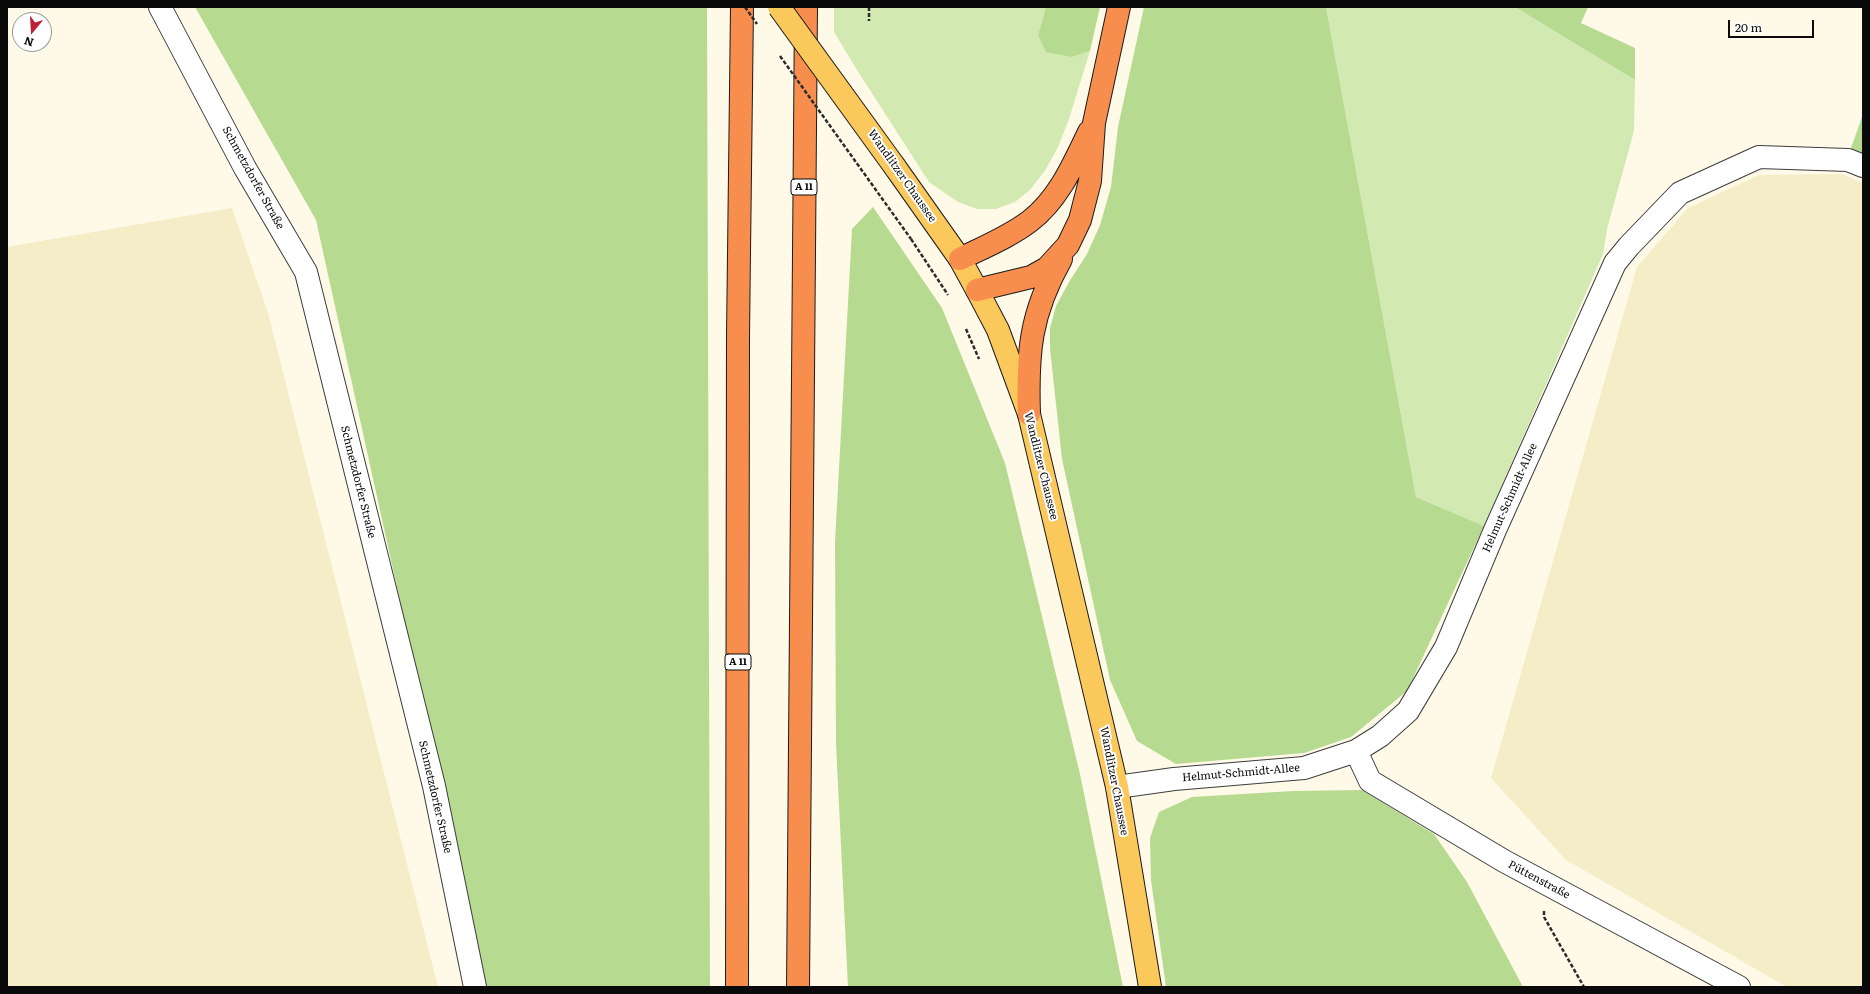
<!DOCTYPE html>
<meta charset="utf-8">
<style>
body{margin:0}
#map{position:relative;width:1870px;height:994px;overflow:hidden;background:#fff9e7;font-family:Literata,serif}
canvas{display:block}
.frame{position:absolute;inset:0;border:8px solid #0a0a0a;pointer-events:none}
.north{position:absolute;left:12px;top:12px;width:40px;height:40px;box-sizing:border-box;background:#fff;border:1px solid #9d9d9d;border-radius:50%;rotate:198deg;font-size:11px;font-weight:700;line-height:16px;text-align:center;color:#0a0a0a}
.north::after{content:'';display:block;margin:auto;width:14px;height:18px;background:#bb2134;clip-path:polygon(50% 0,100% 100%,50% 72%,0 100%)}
.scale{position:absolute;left:1728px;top:20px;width:86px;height:18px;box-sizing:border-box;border:2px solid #0a0a0a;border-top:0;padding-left:5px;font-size:12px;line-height:14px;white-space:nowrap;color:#0a0a0a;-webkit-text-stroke:3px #fff;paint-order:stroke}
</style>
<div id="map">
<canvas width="1870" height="994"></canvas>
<div class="frame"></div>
<div class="north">N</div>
<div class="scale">20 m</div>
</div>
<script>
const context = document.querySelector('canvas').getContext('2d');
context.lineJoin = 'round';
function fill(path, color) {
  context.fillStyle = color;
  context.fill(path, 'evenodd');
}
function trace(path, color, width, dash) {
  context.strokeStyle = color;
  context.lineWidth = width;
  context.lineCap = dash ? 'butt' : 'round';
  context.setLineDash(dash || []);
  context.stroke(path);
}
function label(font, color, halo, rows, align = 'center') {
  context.font = font + ' Literata,serif';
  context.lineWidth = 4;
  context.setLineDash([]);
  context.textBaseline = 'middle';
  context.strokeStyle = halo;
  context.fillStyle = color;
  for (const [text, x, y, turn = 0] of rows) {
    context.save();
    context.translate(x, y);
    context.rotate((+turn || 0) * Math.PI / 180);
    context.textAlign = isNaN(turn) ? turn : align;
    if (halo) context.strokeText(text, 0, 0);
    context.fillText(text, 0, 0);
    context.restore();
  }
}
const farmland = new Path2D(`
 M1842,174L1863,183V987H1787L1566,860L1491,778L1637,267L1688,208L1759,175Z
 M232,208L268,313L438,987H7V247Z`);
const green = new Path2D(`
 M834,7H1046L1038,35L1072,57L1090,51L1069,119L1058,147L1046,169L1030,190L1015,202L996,209H977L958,202L929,182L857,70L834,32Z
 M1326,7H1515L1635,80L1634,131L1607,229L1603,254L1484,526L1416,497Z`);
const forest = new Path2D(`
 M195,7H707L710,987H485L316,220Z
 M1046,7H1100L1090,51L1072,57L1046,52L1038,35Z
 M1144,7H1326L1416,497L1484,526L1407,691L1351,737L1304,753L1176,764L1137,741L1110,680L1062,459L1050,349V328L1056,306L1069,282L1087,254L1100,225L1111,187L1118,127Z
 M1515,7H1588L1581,23L1635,48V80Z
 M1863,114V156L1850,151Z
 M873,207L942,308L1005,463L1080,774L1123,987H848L836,744L835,542L852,229Z
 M1362,790L1434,834L1467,882L1523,987H1166L1151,880L1150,838L1159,812L1192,797L1293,791Z`);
const path = new Path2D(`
 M869,7V21
 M911,239L948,295
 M966,329L979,359
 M1544,911V917L1584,987`);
const minor = new Path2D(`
 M160,7L245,168L306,272L434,786L475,987
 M1356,751L1370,781L1504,861L1739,987
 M1117,787L1174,779L1304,768L1356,751L1380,736L1408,711L1446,647L1495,530L1615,263L1629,246L1680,193L1759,157L1848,160L1863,166`);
const major = new Path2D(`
 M895,167L960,259L977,290L998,330L1029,414L1117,787L1150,987`);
const highway = new Path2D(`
 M960,259C984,247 1009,237 1030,221C1059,199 1074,163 1089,132
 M977,290L1031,277L1047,268L1068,245L1080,220L1090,181L1094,123L1119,7
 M1029,414C1027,353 1030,314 1061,259
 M737,987L738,336L742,7
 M798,987L806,7`);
const pathBridge = new Path2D(`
 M745,7L757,24
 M780,56L911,239`);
const majorBridge = new Path2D(`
 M779,7L895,167`);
const shields = [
 [804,187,26],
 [738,662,26]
];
const shieldNames = [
 ["A 11",804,187],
 ["A 11",738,662]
];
const streetNames = [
 ["Wandlitzer Chaussee",902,176,55],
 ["Schmetzdorfer Straße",253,178,61],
 ["Wandlitzer Chaussee",1041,466,76],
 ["Schmetzdorfer Straße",358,482,76],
 ["Helmut-Schmidt-Allee",1510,498,-66],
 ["Helmut-Schmidt-Allee",1241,773,-5],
 ["Wandlitzer Chaussee",1114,781,79],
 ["Schmetzdorfer Straße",435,797,77],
 ["Püttenstraße",1539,880,28]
];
fill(farmland, '#f4edc8');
fill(green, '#d2e9b2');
fill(forest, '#b7da91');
trace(minor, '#3d3d3d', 24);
trace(major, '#1b1b1b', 24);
trace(highway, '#1b1b1b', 24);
trace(path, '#2c2c2c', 2.5, [4, 2]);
trace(minor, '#fff', 22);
trace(major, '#fbc85b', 22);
trace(highway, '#f78e4d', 22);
trace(majorBridge, '#1b1b1b', 24, []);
trace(pathBridge, '#2c2c2c', 2.5, [4, 2]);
trace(majorBridge, '#fbc85b', 22);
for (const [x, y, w] of shields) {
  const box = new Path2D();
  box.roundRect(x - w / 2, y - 8, w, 16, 3);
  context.fillStyle = '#fff';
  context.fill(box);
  trace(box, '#0a0a0a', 1);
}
label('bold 10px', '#0a0a0a', null, shieldNames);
label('11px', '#0a0a0a', '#fff', streetNames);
</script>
